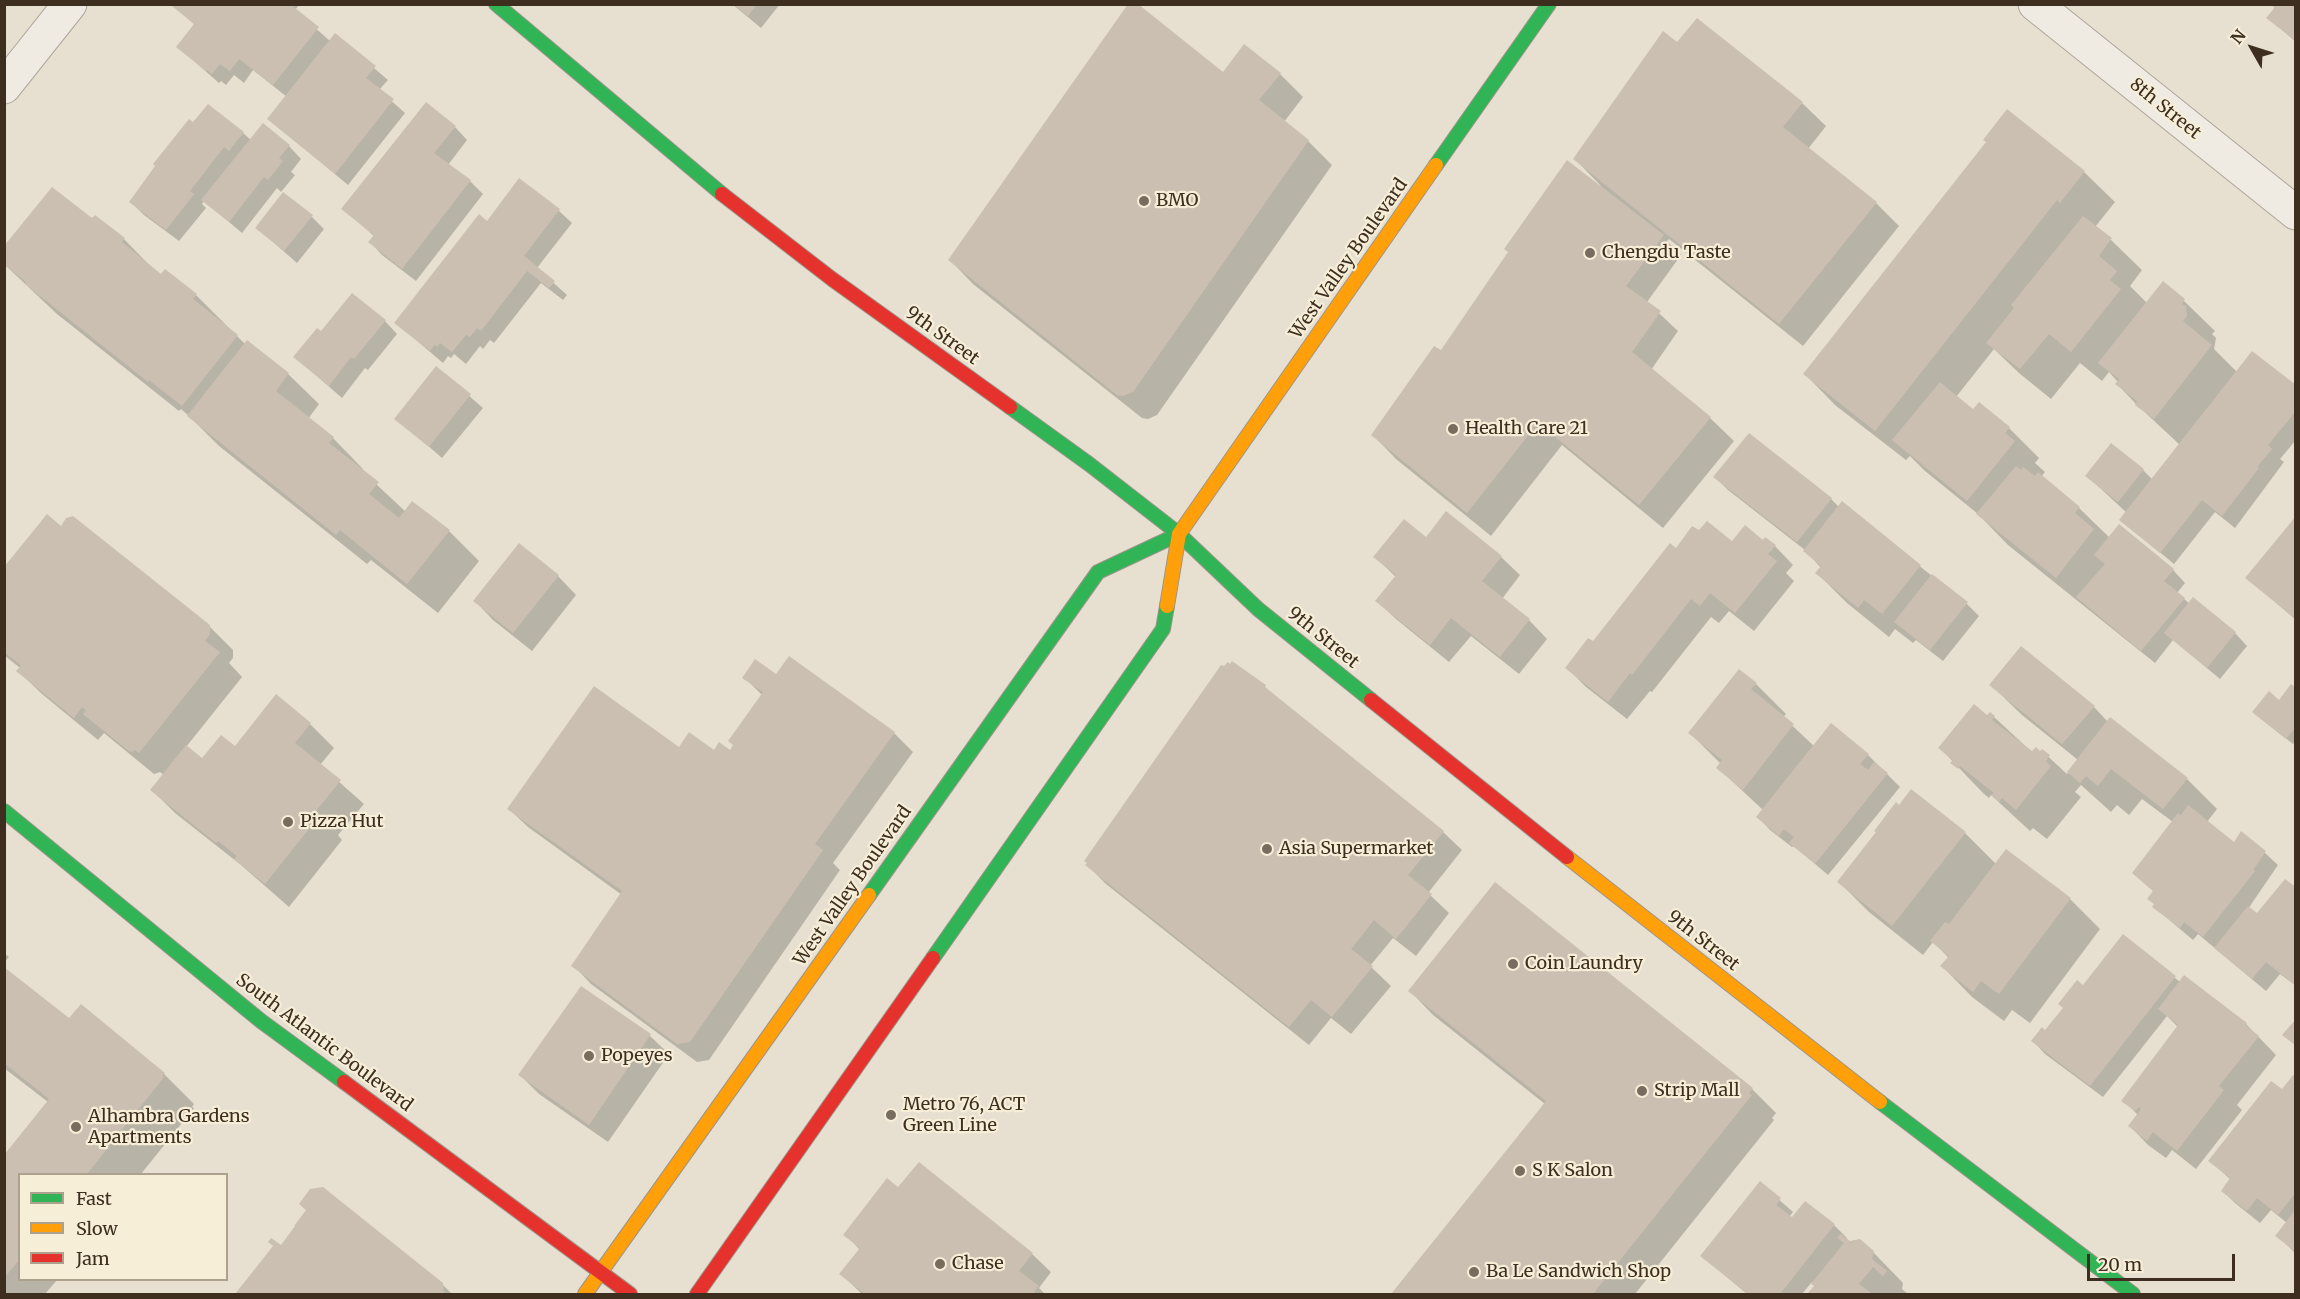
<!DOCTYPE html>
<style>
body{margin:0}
#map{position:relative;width:2300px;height:1299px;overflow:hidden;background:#e7e0d1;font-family:Merriweather,serif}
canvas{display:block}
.frame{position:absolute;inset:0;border:6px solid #3d2e20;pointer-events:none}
.legend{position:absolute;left:18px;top:1173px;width:210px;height:108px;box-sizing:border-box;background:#f7eed8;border:2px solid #ada18e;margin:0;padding:8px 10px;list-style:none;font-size:18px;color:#3d2e20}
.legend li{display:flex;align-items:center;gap:12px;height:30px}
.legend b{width:30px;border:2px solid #ada18e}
.north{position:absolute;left:2222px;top:18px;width:60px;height:60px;-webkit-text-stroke:4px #f7eed8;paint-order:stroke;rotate:309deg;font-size:16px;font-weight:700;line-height:24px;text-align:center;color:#3d2e20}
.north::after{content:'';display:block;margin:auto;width:21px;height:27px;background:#3d2e20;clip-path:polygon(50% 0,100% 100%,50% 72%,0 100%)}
.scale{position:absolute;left:2087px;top:1254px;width:148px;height:27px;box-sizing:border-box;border:3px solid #3d2e20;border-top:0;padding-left:8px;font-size:18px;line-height:21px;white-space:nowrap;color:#3d2e20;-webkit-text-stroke:4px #f7eed8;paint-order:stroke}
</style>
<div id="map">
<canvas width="2300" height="1299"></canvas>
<div class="frame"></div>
<ul class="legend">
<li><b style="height:8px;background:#30b455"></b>Fast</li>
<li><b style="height:8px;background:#ff9f0a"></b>Slow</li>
<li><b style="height:8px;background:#e5322d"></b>Jam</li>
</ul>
<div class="north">N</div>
<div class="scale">20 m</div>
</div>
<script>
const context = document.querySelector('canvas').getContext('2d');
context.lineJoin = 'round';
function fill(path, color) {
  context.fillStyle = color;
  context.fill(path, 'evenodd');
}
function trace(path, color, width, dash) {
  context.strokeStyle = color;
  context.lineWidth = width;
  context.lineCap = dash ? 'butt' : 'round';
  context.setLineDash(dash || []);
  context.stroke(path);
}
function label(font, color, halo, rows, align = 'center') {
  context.font = font + ' Merriweather,serif';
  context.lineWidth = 4.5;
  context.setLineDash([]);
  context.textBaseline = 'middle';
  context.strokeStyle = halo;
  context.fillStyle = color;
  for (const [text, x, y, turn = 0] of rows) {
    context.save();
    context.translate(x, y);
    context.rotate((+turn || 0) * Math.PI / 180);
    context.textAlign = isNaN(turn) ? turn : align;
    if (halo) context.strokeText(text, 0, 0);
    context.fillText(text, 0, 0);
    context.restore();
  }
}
const shadow = new Path2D(`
 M175,4H297L298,6L295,10L330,41L335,35L388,80L379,90L405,113L348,185L269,119L287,97L253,70L244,83L234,75L226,85L221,81L219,83L178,47L195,25L174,6Z
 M732,4H780L761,28Z
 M2271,4H2296V42L2268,18L2276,9Z
 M1697,20L1802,103L1826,126L1808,149L1876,203L1899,226L1803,346L1669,239L1667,241L1681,255L1647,302L1678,331L1651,370L1710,418L1734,441L1663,528L1562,445L1491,536L1396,459L1373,435L1441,352L1601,186L1575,159Z
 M1223,74H1280L1303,97L1284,122L1308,141L1332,165L1157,415L1148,419L1142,418L973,284L950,260Z
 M193,124L243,133L251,140L289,146L301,159L291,172L295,175L281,192L277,188L242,233L204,201L202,204L206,208L179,241L144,215L131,202Z
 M455,127L467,140L448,165L470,181L483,194L416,281L382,255L370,242L374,236L343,209Z
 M2084,172L2115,202L2095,227L2111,240L2142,270L2130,286L2147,303L2163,283L2184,301L2215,331L2212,334L2216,338L2214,349L2237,372L2296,387V440L2280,459L2284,462L2235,528L2215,512L2174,564L2121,520L2127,513L2087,476L2143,470L2153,480L2180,445L2137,405L2117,384L2118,382L2109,372L2102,381L2080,363L2051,399L2019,373L1994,349L1956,397L1974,411L2009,428L2039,458L2035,463L2045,472L2041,477L2079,508L2110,538L2173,570L2185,583L2177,593L2190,604L2235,633L2247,646L2220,679L2173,640L2155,663L2008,545L1978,514L1925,471L1910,456L1906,460L1835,405L1805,374Z
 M520,180L559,211L572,223L537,268L567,295L563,300L541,283L494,343L490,340L483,349L480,346L466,364L454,354L451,358L448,356L443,363L396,323L487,223Z
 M312,217L324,229L297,263L257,228Z
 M92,220L124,239L154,270L196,295L245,344L247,342L288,374L319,404L308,419L333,438L363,469L362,471L406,512L449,531L479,561L438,613L371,560L367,564L219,446L190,417L181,409L179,411L57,314L4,264Z
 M385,321L397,334L368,370L365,368L342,398L295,357L321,333Z
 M437,368L483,408L442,458L396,418Z
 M1715,477L1831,499L1839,507L1842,504L1967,604L1979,616L1943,661L1916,640L1913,643L1895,629L1889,637L1847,603L1817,573L1821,568L1805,550L1728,490Z
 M2296,518V620L2247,578Z
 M62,528L209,626L233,650V658L229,663L242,677L186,747L202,760L235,748L276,696L310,724L334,748L320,765L364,804L338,835L342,840L289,907L241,865L175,813L152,790L164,775L160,772L154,774L104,733L98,740L42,694L18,671L20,668L4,655V568Z
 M1426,539L1501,557L1520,575L1502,599L1529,620L1547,639L1519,674L1471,636L1449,662L1396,619L1377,601L1396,577L1375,557Z
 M1763,542L1775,546L1793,565L1786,573L1794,581L1754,631L1729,611L1719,623L1711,617L1652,692L1650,691L1627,719L1586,687L1567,668L1594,643L1676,550L1732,543Z
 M558,576L576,595L532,651L493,620L475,601Z
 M776,676L894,733L913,752L833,863L840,870L709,1060L697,1062L591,984L573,965L622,895L528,827L509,809L679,749L730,752L762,695L744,677Z
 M1756,684L1786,714L1783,717L1815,747L1868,755L1900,787L1828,875L1794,846L1792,847L1770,830L1758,817L1763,810L1718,768L1721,764L1690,733Z
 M1991,685L2094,707L2108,722L2187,779L2217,809L2207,822L2234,844L2242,833L2265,853L2278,865L2248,909L2257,916L2296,889V986L2280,974L2266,991L2198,934L2193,940L2154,907L2155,905L2149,899L2154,892L2134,873L2173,822L2142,799L2129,815L2117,805L2111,812L2081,785L2075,792L2081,797L2047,839L2033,828L2030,831L1991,795L1989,798L1983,793L1940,748L1988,717H1994L2033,753L2042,751L2067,774L2078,760L2022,715Z
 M1265,687L1278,700L1443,832L1462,850L1428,893L1449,913L1416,956L1393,938L1370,966L1391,986L1351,1034L1331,1018L1309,1045L1106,884L1087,865Z
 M2296,690V741L2293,744L2260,718Z
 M1965,833L1996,864L2070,899L2100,929L2030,1023L2012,1010L2004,1021L1972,997L1942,966L1949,958L1933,942L1923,955L1869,912L1839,882Z
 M1495,884L1752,1089L1776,1113L1772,1118L1774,1120L1635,1294H1393L1545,1104L1433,1015L1410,991Z
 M2123,936L2180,982L2246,1024L2276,1055L2237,1105L2242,1110L2196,1169L2172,1150L2166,1158L2148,1145L2130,1126L2138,1115L2123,1100L2178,1027L2167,1016L2103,1097L2045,1054L2033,1041L2046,1032Z
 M4,953L9,957L4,963Z
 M4,969L69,1020L164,1074L194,1104L192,1107L194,1108L141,1174H20V1280H57L45,1294H4V1157L48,1102L4,1068Z
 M581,988L650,1036L669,1054L608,1142L539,1094L520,1075Z
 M2296,1080V1254L2277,1235L2287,1223L2271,1210L2260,1223L2235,1203L2223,1191L2231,1180L2210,1161Z
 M1760,1183L1793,1212L1789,1217L1792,1219L1805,1203L1835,1226L1847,1238L1846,1240L1873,1252L1903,1283L1902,1289L1908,1294H1809L1815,1286L1812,1282L1802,1294H1747L1702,1256Z
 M899,1189L1032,1254L1051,1272L1039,1288L1045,1294H862L841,1274L860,1250L845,1234Z
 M275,1247L442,1284L452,1294H237Z`);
const building = new Path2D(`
 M174,4H290L319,27L273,85L239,59L230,71L220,64L212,74L207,70L206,71L176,47L194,24L172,6Z
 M733,4H757L748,16Z
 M1128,4H1138L1223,72L1244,44L1281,73L1259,100L1309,140L1133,392L1123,396L1117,395L948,260Z
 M2272,4H2296V41L2266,18L2275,7Z
 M1697,18L1803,102L1783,127L1877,202L1779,324L1573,159L1663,31L1677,42Z
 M335,33L376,66L366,78L394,99L335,174L267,119Z
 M426,102L456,126L434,153L471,180L402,269L368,242L374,235L341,209Z
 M208,104L244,132L229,151L224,147L190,191L194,194L166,230L129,202L155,166L153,164L189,119L193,122Z
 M2007,109L2085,171L2060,203L2057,200L1875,431L1803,374L1986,142L1983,140Z
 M263,123L290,145L279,158L283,161L268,180L264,177L229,222L201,200Z
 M1567,160L1664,235L1626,286L1661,311L1632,352L1711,417L1639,505L1538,423L1467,513L1371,435L1434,346L1441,350L1508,252L1504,249Z
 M519,178L560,209L524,256L555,281L549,288L527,271L481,331L477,328L470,337L466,335L452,352L440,343L437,347L435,344L430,351L394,323L479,214L487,221Z
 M52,187L92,218L95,215L125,238L122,242L161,274L165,269L197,294L193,299L238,335L182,406L149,380L148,382L25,284L26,282L4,264V246Z
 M283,192L313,215L284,251L255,228Z
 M2083,216L2112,238L2099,256L2117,271L2110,280L2121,289L2071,352L2049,334L2020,369L1986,343L2014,308L2011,305Z
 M2163,281L2185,299L2182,304L2186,306L2187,316L2183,321L2212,345L2154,419L2135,405L2137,401L2115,384L2119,379L2098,363Z
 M352,293L386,320L354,359L351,357L329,386L293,357L317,328L321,331Z
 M247,340L289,373L276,391L334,437L329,443L379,482L369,494L399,518L412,501L450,530L407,584L340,530L336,535L187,416Z
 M2252,351L2296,385V411L2268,445L2272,449L2257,467L2259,468L2222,516L2202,500L2160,553L2119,520Z
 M436,366L471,394L429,447L394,419Z
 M1940,382L1973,409L1979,402L2010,427L2005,433L2015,441L1967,501L1892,440Z
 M1749,433L1832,498L1797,542L1713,477Z
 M2111,443L2144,469L2118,502L2085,476Z
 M2016,466L2021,470L2023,467L2035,476L2038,472L2080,507L2075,513L2094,529L2056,578L1976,514Z
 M1842,501L1921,565L1882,614L1864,600L1858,608L1815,573L1821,566L1803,551Z
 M1446,511L1502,556L1482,581L1530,619L1500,657L1451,618L1430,645L1375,601L1396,575L1373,557L1404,519L1426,537Z
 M47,514L61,526L66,518L73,516L210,625V634L205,641L220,652L139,753L135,750L132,752L129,751L83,714L86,710L82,707L74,718L16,671L21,665L4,652V567Z
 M2296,516V619L2245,578Z
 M1707,521L1732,541L1745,525L1763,540L1765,537L1776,545L1768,554L1777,561L1735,613L1710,593L1700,606L1691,599L1632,675L1630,673L1608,702L1565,668L1588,638L1593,641L1670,543L1676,548L1692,526L1699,530Z
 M2119,524L2174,569L2164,581L2185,598L2141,651L2076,597L2105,564L2094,555Z
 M519,543L559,575L513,633L473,601Z
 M1932,574L1968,602L1930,650L1894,622Z
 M2193,597L2236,632L2207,668L2164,633Z
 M2021,646L2095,706L2062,744L1989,685Z
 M789,656L895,732L815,844L823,850L690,1042L677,1044L571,966L622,891L507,809L594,686L679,747L689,732L714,750L719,742L730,750L733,745L728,741L763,692L742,678L755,659L776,674Z
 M1232,661L1266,685L1265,687L1444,831L1408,875L1432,894L1396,939L1374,920L1351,949L1373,966L1332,1017L1311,1000L1289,1027L1085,865L1087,863L1084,861L1221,665L1224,666L1228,662L1230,664Z
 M1739,669L1757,683L1751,689L1794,724L1743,790L1716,768L1722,760L1688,733Z
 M2291,684L2296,688V727L2286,739L2252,712L2269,691L2279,700Z
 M276,694L311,723L295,743L341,780L316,811L320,815L265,884L234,859L237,856L218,841L216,843L150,790L186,745L202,758L221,735L235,746Z
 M1974,704L1987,715L1990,712L1995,716L1992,720L2032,751L2036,747L2040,751L2042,749L2050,755L2046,761L2051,766L2016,810L2002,798L1999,802L1991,795L1994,793L1960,766L1958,769L1950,763L1953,760L1938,748Z
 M2110,717L2188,778L2163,809L2111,769L2098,786L2086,776L2080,783L2067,772Z
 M1831,723L1869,754L1860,764L1868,770L1874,762L1888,773L1815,864L1789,843L1794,837L1784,829L1779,836L1756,817Z
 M1911,789L1966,832L1892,926L1837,882L1876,832L1874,831L1896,802L1899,805Z
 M2188,805L2234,842L2241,831L2266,851L2253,870L2255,871L2203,937L2184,922L2180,928L2152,907L2154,904L2147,899L2153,891L2132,873L2178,813L2181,815Z
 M2006,849L2071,898L1999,994L1981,981L1973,992L1940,966L1949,956L1930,941L1945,922L1949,924Z
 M2285,879L2296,887V986L2266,962L2252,979L2214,948L2248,906L2257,913Z
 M1495,882L1753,1088L1749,1093L1752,1095L1593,1294H1391L1546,1101L1408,991Z
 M2123,934L2176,976L2090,1086L2031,1041L2042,1027L2045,1030L2063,1008L2058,1004L2077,980L2083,985Z
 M4,967L69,1018L81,1004L165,1073L162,1075L164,1077L87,1174H20V1259L4,1278V1155L49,1099L4,1063Z
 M2184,975L2247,1023L2245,1025L2259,1036L2219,1086L2224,1090L2177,1151L2153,1132L2147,1141L2128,1126L2141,1109L2139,1107L2135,1111L2121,1101L2178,1025L2158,1009Z
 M581,986L651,1034L589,1125L518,1075Z
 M2296,1019V1046L2282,1035Z
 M2293,1075L2296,1078V1192L2278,1215L2257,1198L2247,1211L2221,1191L2230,1178L2208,1161L2271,1081L2282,1089Z
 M919,1162L1033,1253L1019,1271L1039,1286L1034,1292L1037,1294H865L839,1274L860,1248L843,1235L887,1178L898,1187Z
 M1760,1181L1781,1198L1776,1205L1792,1217L1805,1201L1835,1224L1780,1294H1748L1700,1256Z
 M323,1187L443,1283L444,1294H235L273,1246L268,1242L271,1238L281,1245L295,1226H294L306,1210L299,1204L310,1189Z
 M2296,1209V1252L2275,1236Z
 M1841,1234L1850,1241L1860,1239L1874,1251L1872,1259L1887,1271L1883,1276L1873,1267L1859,1284L1872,1294H1807L1814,1286L1811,1284L1844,1243L1837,1238Z`);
const street = new Path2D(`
 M2035,4L2296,213
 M4,87L70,4`);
const fast = new Path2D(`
 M496,4L722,194
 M1436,165L1549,4
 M1010,407L1089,464L1179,534L1258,609L1371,700
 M4,811L261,1021L344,1082
 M869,895L1098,572L1179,534
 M933,958L1163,629L1167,606
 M1880,1102L2133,1294`);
const slow = new Path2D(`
 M1167,606L1179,534L1436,165
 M1567,857L1880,1102
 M585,1294L869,895`);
const jam = new Path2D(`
 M722,194L832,279L1010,407
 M1371,700L1567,857
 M344,1082L630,1294
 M697,1294L933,958`);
const markers = [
 [1144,201,6,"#786c5e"],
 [1590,253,6,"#786c5e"],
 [1453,429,6,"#786c5e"],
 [288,822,6,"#786c5e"],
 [1267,849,6,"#786c5e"],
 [1513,964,6,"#786c5e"],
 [589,1056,6,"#786c5e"],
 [1642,1091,6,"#786c5e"],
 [891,1115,6,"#786c5e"],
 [76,1127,6,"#786c5e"],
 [1520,1171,6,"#786c5e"],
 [940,1264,6,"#786c5e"],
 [1474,1272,6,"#786c5e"]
];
const streetNames = [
 ["8th Street",2165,109,39],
 ["West Valley Boulevard",1349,259,-55],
 ["9th Street",942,336,36],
 ["9th Street",1323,638,39],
 ["West Valley Boulevard",853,886,-55],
 ["9th Street",1703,941,38],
 ["South Atlantic Boulevard",324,1043,37]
];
const poiNames = [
 ["BMO",1156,201],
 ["Chengdu Taste",1602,253],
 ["Health Care 21",1465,429],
 ["Pizza Hut",300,822],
 ["Asia Supermarket",1279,849],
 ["Coin Laundry",1525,964],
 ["Popeyes",601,1056],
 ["Strip Mall",1654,1091],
 ["Metro 76, ACT",903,1105],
 ["Green Line",903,1126],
 ["Alhambra Gardens",88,1117],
 ["Apartments",88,1138],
 ["S K Salon",1532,1171],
 ["Chase",952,1264],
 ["Ba Le Sandwich Shop",1486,1272]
];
fill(shadow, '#0003');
fill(building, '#cbbfb2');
trace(street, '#ada599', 35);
trace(fast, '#9c958a', 16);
trace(slow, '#9c958a', 16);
trace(jam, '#9c958a', 16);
trace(street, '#efebe3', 33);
trace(fast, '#30b455', 14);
trace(slow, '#ff9f0a', 14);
trace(jam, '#e5322d', 14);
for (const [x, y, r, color] of markers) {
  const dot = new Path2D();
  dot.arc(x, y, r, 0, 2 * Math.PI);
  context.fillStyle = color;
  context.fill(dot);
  trace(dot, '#f7eed8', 2);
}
label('18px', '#3d2e20', '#f7eed8', streetNames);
label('18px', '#3d2e20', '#f7eed8', poiNames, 'left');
</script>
